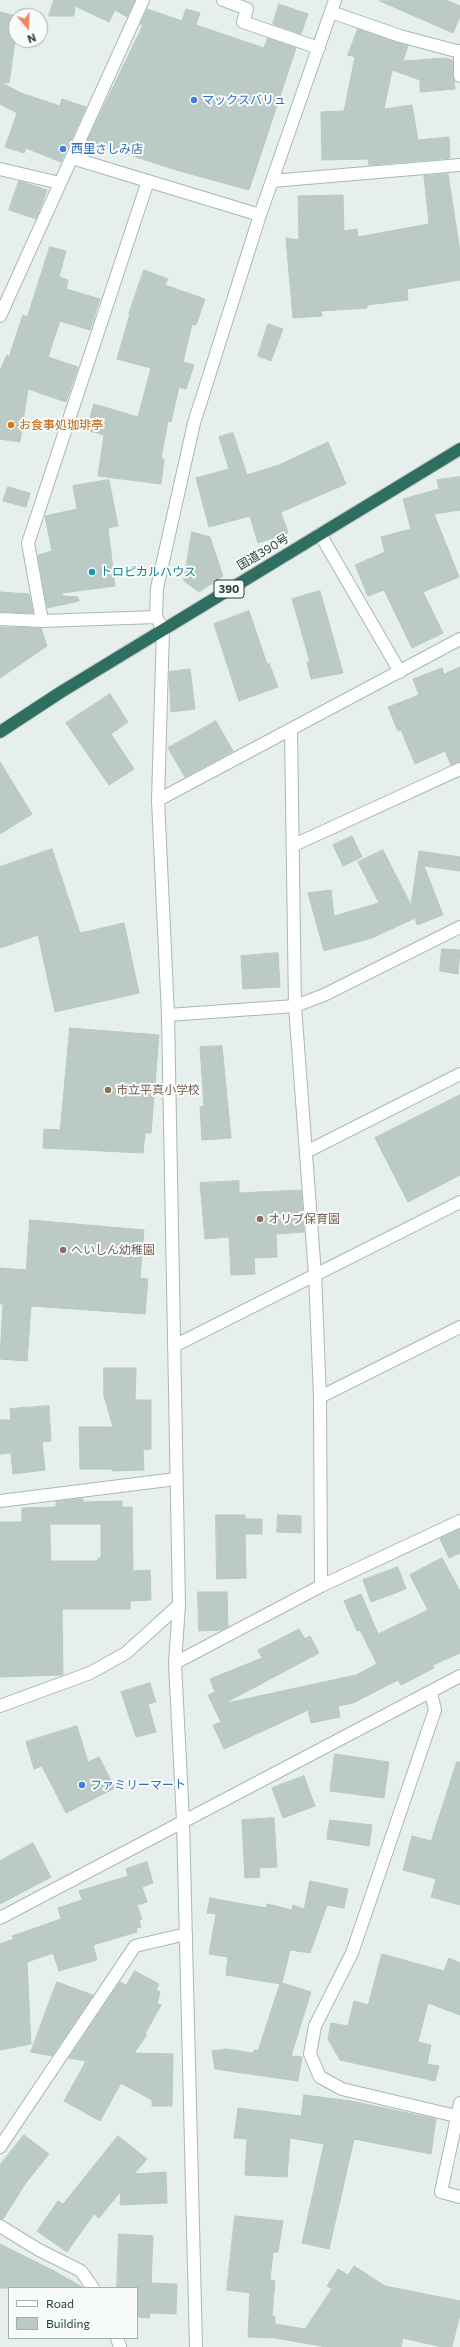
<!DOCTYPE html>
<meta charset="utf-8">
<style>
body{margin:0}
#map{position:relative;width:460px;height:2347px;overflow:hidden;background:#e6efeb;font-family:Commissioner,sans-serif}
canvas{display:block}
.legend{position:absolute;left:8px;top:2287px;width:130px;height:52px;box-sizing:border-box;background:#f7fbf9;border:1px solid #a3b1ad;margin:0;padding:5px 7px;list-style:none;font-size:12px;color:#24423a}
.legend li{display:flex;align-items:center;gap:8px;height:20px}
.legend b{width:20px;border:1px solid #a3b1ad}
.north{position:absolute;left:8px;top:8px;width:40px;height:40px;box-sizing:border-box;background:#f7fbf9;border:1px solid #a3b1ad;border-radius:50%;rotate:161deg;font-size:11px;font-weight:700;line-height:16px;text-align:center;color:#24423a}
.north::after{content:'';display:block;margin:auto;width:14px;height:18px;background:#f4845f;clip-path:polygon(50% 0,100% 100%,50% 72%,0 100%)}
</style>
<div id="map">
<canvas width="460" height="2347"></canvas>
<ul class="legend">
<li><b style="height:5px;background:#fff"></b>Road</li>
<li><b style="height:11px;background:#bbcac4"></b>Building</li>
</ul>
<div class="north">N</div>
</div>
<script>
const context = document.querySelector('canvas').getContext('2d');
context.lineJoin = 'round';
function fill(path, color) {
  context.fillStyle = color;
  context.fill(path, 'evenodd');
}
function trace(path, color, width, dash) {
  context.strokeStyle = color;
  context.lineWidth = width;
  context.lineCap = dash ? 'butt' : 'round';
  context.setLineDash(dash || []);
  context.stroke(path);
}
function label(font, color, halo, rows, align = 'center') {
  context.font = font + ' Commissioner,"Noto Sans JP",sans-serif';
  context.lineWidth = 4;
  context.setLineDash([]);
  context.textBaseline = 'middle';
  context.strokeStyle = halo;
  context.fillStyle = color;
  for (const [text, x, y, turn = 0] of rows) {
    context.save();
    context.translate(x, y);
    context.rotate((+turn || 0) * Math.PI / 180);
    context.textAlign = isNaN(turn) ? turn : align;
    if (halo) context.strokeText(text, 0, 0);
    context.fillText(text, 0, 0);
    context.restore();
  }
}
const building = new Path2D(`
 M54,0H135L127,17L115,10L109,22L75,6L74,16H49Z
 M446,0L460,6V16L453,33L380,1Z
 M279,4L308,14L301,34L273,24Z
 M147,9L182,21L186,9L200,13L196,25L264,48L268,38L296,48L249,190L176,170L87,141L143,25L140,24Z
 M0,12L16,16V34L9,83L0,82Z
 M358,29L408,46L403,61L446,58L452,60L455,89L420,92V80L392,70L384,109L412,105L418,140L449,137L450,158L369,165L368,159L322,160L321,112L344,111L355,57L348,55Z
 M0,82L21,93L60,106L62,99L86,107L61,162L26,148L24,153L5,147L17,113L0,104Z
 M448,174L460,252V280L407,289L408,300L367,305V308L321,311L322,316L293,318L286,238L299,240L298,196L343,195L344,231L357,229L358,237L429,224L424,176Z
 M19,181L47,190L36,219L9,210Z
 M50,247L66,251L59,277L68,280L66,289L100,299L90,330L60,321L48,357L78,367L66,402L28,389L20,442L0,439V370L7,355L9,357L23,315L27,317Z
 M144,270L168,279L165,285L205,299L196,325L192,324L183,362L194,365L186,389L179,387L171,422L168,421L161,459H164L161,484L98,476L104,435L86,430L94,404L138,417L151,368L117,359L130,314H129Z
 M268,324L283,329L271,361L258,356Z
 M233,433L247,475L279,465L328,442L346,484L281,512L288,533L258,543L250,516L209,527L196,478L229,469L219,437Z
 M460,477V510L434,514L459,577L423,592L443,633L412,648L384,590L368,596L355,565L385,552L381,537L411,529L403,499L439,489L437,480Z
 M109,480L118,526L108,528L115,586L62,593L63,596L78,597L79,601L47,608L38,555L52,551L45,516L77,509L73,486Z
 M8,487L30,493L26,507L3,501Z
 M192,532L210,537L223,576L199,592L184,581Z
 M320,591L343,673L311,679L307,662H310L292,599Z
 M0,592L29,594L33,613L0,612Z
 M249,611L267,664L269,663L278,687L239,701L214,624Z
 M0,627L41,628L47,646L0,678Z
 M460,667V762L451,765L445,751L415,764L401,730L398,731L388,707L419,695L413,679L442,668L444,674Z
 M190,669L195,709L171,712L169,672Z
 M110,694L128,722L111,734L134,769L109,785L66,723Z
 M216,721L233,751L185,777L168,748Z
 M0,762L32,814L0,834Z
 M352,836L362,857L343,866L333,845Z
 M52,849L80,933L124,923L139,993L55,1012L38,935L0,948V867Z
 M383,850L411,905L419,851L460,857V871L424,866L443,915L417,925L415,918L372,938L324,951L308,893L331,890L334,916L379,903L358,862Z
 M442,949L460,950L458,974L440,971Z
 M278,953L280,987L243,989L241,956Z
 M70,1028L159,1035L151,1133H145L143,1153L43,1148L44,1129L60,1130Z
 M222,1046L231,1138L202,1140L200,1107L204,1106L200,1047Z
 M460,1095V1175L408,1202L375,1138Z
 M239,1181V1193L301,1190L304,1232L276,1234L277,1257L254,1258L255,1274L231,1275L229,1237L205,1239L200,1183Z
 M30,1220L144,1230L140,1278L148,1279L145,1314L31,1306L27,1361L0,1359L3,1304H0V1268L26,1270Z
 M104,1368H136L135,1400H151V1449L143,1450L144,1470L112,1471V1469H80L79,1427H113L104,1396Z
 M49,1406L51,1441L42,1442L45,1470L13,1474L11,1453L0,1454V1420H11L10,1409Z
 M77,1499H83V1502L122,1501V1507H132L133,1571L150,1570L151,1600L130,1601V1609H62L63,1675L0,1677V1522H22V1508L56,1507V1502ZM50,1524H101V1558H98V1561H51Z
 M216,1515H245V1519H262V1534H245L246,1578L217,1579Z
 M278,1515L301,1516V1533L277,1532Z
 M460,1529V1553L449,1558L440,1539Z
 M442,1558L460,1591V1653L433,1665L434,1668L401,1685L398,1680L353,1703L338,1706L340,1717L311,1723L308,1710L224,1749L213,1725L221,1722L208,1695L215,1692L210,1679L262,1658L258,1650L299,1629L305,1639L310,1636L319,1653L227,1702V1703L356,1675L377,1664L360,1630L357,1631L344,1601L361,1594L378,1634L428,1610L410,1575Z
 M398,1567L406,1589L371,1602L363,1580Z
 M198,1592H227L228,1627L221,1630L199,1631Z
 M150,1683L156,1702L148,1704L156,1732L136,1737L121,1692Z
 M77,1726L88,1762L99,1757L115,1788L66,1813L42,1766L34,1769L26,1742Z
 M335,1754L389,1762L384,1798L330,1791Z
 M457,1762H460V1905L431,1897L436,1879L403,1870L412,1836L431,1841Z
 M304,1776L315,1806L283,1818L272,1788Z
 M274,1818L277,1867L259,1868L260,1877L245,1878L242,1820Z
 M330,1820L372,1825L369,1846L327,1839Z
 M33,1843L51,1877L0,1904V1861Z
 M147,1862L153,1883L142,1887L147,1902L137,1905L142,1919L139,1920L141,1927L136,1928L137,1932L93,1945L97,1960L59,1971L53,1953L27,1962L31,2044L0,2050V1944L14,1939L12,1936L61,1919L58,1908L82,1900L79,1891L128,1876L126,1869Z
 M310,1881L348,1889L344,1908L327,1905L310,1953L290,1950L282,1983L311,1992L291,2056L302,2057L298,2081L215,2069L212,2051L226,2049L253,2053L254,2050L258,2051L280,1984L226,1975L228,1957L209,1954L216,1914L207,1913L210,1898L266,1908L267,1904L292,1910L293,1905L304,1909Z
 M382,1954L444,1971L449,1958L460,1963V2015L428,2003L418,2042L431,2045L427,2064L439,2066L435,2081L340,2060L328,2039L331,2023L348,2026L354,2001L368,2005Z
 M135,1971L159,1984L156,1990L160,1992L157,2003L161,2005L145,2034L147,2035L134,2053L173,2054L172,2106H152V2100L121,2083L100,2121L64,2101L86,2061L69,2058L120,1982L126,1985Z
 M57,1982L93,1995L52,2056L31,2052Z
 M304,2095L351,2101L436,2119L431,2154L354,2139L329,2249L302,2243L324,2144L290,2138L287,2177L245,2175L247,2139L234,2138L238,2108L301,2116Z
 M24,2135L49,2154L25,2184L3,2219H0V2165Z
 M118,2136L147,2159L134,2174L166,2172L167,2203L120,2205L121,2191L99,2218L94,2214L67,2252L37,2231L58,2201L63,2204Z
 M235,2216L283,2221L278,2252H273L270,2280L275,2281L272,2316H275V2324L305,2329L332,2289L327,2286L338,2269L348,2275L354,2266L385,2286L460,2301V2314L452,2347H442L403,2338L401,2347H327L275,2338L248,2337L250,2293L227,2290Z
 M119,2234L153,2236L151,2283L177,2284L176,2314L150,2313L149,2318L137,2317V2288H117Z
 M0,2244L54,2271L84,2288H0Z`);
const minor = new Path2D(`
 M223,0L247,9L243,22L319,48
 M331,12L400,36L460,52
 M460,51V76
 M72,158L260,215
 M0,169L60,183
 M272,181L460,165
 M0,316L143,0
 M320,534L400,672
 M0,619L42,621L156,617
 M42,621L28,543L148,181
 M291,730L295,1006L315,1275L320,1397L321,1586
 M158,800L460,639
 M294,845L460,769
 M168,1015L295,1006L324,995L460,927
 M306,1152L460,1074
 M174,1346L460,1202
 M320,1397L460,1327
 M0,1501L176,1479
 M175,1663L321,1586L460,1521
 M431,1693L435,1710L352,1953L315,2026L310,2054L320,2077L342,2089L456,2116
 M0,1706L90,1673L126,1653L179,1605
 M0,1918L460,1676
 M460,2103L441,2192L460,2197
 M0,2147L135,1946L186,1934
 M0,2226L39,2250L81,2271L93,2288
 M117,2338L120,2347
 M196,2347L183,1821L175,1663L179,1605L168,1015L158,800L163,629L156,617L157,588L194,423L260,215L335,0`);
const highway = new Path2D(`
 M0,732L61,692L460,449`);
const markers = [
 [194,100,4,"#3f7fe0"],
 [63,149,4,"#3f7fe0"],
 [11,425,4,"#e8710a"],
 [92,572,4,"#0f9aa8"],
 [108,1090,4,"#8d6e63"],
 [260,1219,4,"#8d6e63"],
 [63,1250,4,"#8d6e63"],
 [82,1785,4,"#3f7fe0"]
];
const shields = [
 [229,589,30]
];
const shieldNames = [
 ["390",229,589]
];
const shopNames = [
 ["マックスバリュ",202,100],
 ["西里さしみ店",71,149],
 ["ファミリーマート",90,1785]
];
const foodNames = [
 ["お食事処珈琲亭",19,425]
];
const streetNames = [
 ["国道390号",263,552,-31]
];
const cultureNames = [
 ["トロピカルハウス",100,572]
];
const educationNames = [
 ["市立平真小学校",116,1090],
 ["オリブ保育園",268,1219],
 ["へいしん幼稚園",71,1250]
];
fill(building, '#bbcac4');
trace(building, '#b8c9c2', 1);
trace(minor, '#a8b8b2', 14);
trace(highway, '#c2cac8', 14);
trace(minor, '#fff', 12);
trace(highway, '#2f6f62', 12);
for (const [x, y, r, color] of markers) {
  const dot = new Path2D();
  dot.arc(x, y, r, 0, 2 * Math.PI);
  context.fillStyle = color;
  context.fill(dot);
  trace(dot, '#f7fbf9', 1.5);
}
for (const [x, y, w] of shields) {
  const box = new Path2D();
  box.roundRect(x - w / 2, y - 9, w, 18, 3);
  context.fillStyle = '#f7fbf9';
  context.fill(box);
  trace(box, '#24423a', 1);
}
label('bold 11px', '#24423a', null, shieldNames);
label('12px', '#366cbe', '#f7fbf9', shopNames, 'left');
label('12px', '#c56008', '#f7fbf9', foodNames, 'left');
label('12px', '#24423a', '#f7fbf9', streetNames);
label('12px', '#0d838f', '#f7fbf9', cultureNames, 'left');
label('12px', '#785e54', '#f7fbf9', educationNames, 'left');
</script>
